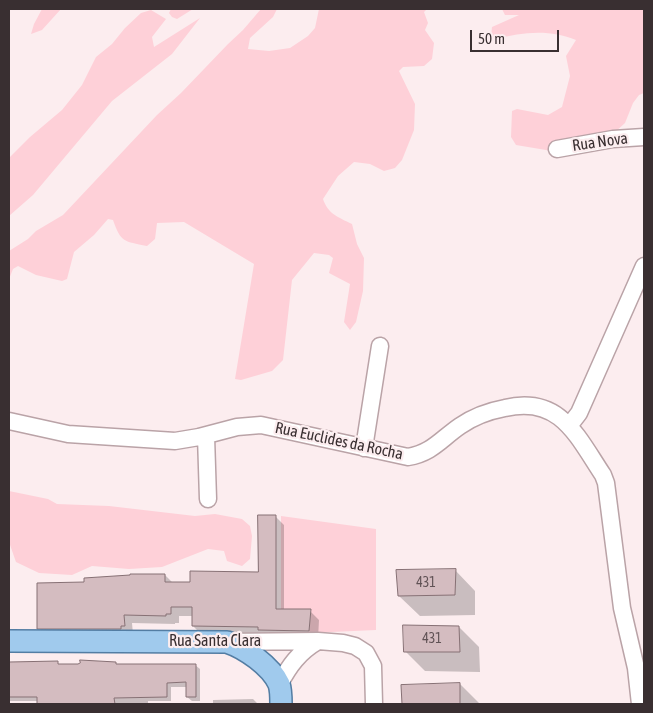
<!DOCTYPE html>
<style>
body{margin:0}
#map{position:relative;width:653px;height:713px;overflow:hidden;background:#fcedef;font-family:"Asap Condensed",sans-serif}
canvas{display:block}
.frame{position:absolute;inset:0;border:10px solid #392f31;pointer-events:none}
.scale{position:absolute;left:470px;top:30px;width:89px;height:22px;box-sizing:border-box;border:2px solid #392f31;border-top:0;padding-left:6px;font-size:15px;line-height:18px;white-space:nowrap;color:#392f31;-webkit-text-stroke:4px #fcedef;paint-order:stroke}
</style>
<div id="map">
<canvas width="653" height="713"></canvas>
<div class="frame"></div>
<div class="scale">50 m</div>
</div>
<script>
const context = document.querySelector('canvas').getContext('2d');
context.lineJoin = 'round';
function fill(path, color) {
  context.fillStyle = color;
  context.fill(path, 'evenodd');
}
function trace(path, color, width, dash) {
  context.strokeStyle = color;
  context.lineWidth = width;
  context.lineCap = dash ? 'butt' : 'round';
  context.setLineDash(dash || []);
  context.stroke(path);
}
function label(font, color, halo, rows, align = 'center') {
  context.font = font + ' "Asap Condensed",sans-serif';
  context.lineWidth = 4.5;
  context.setLineDash([]);
  context.textBaseline = 'middle';
  context.strokeStyle = halo;
  context.fillStyle = color;
  for (const [text, x, y, turn = 0] of rows) {
    context.save();
    context.translate(x, y);
    context.rotate((+turn || 0) * Math.PI / 180);
    context.textAlign = isNaN(turn) ? turn : align;
    if (halo) context.strokeText(text, 0, 0);
    context.fillText(text, 0, 0);
    context.restore();
  }
}
const green = new Path2D(`
 M42,9H61L42,30L31,34L34,24Z
 M171,9H193L177,19L172,17L169,13Z
 M261,9H277L273,17L250,38L248,49L269,51L290,48L308,36L315,28L319,9H427L424,12L428,23L425,30L434,43L432,59L424,66L403,67L399,71L415,104L414,130L402,160L395,168L384,171L370,164L354,162L338,176L323,199C328,214 338,217 352,224L357,244L364,258L363,291L356,322L350,330L344,322L350,284L329,273L333,258L329,255L314,253L292,280L283,360L272,371L241,380L235,379L254,264L184,222L157,223L155,239L147,246C124,241 121,243 113,220L108,219L94,235L74,252L67,279L62,281L36,275L18,266L13,269L9,279V251L28,239L36,231L63,215L157,115L181,93L228,44L243,30Z
 M502,9H644V93L639,95L633,103L625,123L613,134L552,151L516,145L511,137L512,111L517,109L548,115L562,107L570,76L566,56L576,40C550,29 522,32 496,39L491,37L492,27L519,15H505Z
 M151,10L166,19L152,37L154,47L200,18L172,54L112,101L33,195L9,216V158L30,137L62,110L82,85L96,57L112,44L125,28L141,13Z
 M9,491L48,499L57,504L109,506L195,516L215,514L242,519L250,526L252,536L250,559L242,566L227,561L224,551L208,549L162,567L129,569L92,566L72,575L39,573L16,562L9,542Z
 M281,516L376,529V630L309,633L311,609H281Z`);
const shadow = new Path2D(`
 M275,516L284,525V611H310L319,620L318,639L202,635L193,626V616H179V623H175V624L132,623L133,634L48,637L39,628L85,583L165,575L174,584H191L259,574Z
 M455,570L475,591V615L420,616L399,596Z
 M459,627L479,647L480,672L425,671L405,651Z
 M9,663H57L60,665L115,663L118,666L195,665L200,669V701H192L187,697V687H171V701H148V704H39V701H9Z
 M460,684L480,704H403V687Z
 M253,699L258,704H213V700Z`);
const building = new Path2D(`
 M258,515H276V609H311L309,631L258,630V627L192,626V607H171V614H166V616L124,615L125,626H121V629H37V583L84,582V578L130,575V574H165V582H190V571L258,572Z
 M456,569L455,595L398,596L396,570Z
 M403,625L459,626L460,652H404Z
 M80,660L116,662V664H196V697H186V682L167,683V697L114,698L115,704H37V697H9V662L58,661V664H78L80,663Z
 M460,683V704H402L401,685Z`);
const minor = new Path2D(`
 M557,149L613,139L644,137
 M9,421L68,434L175,441L199,437L237,427L261,425L408,457C432,453 441,439 460,426C473,417 489,411 505,408C560,395 577,436 603,475L606,483L622,608L636,668L640,704
 M569,426L579,413L644,266
 M206,436L208,499
 M364,448L380,346
 M227,642L318,641L343,643L355,646L366,653L373,666L374,704
 M279,685C289,666 299,652 318,641`);
const major = new Path2D(`
 M9,641L227,642C245,648 271,666 279,684C281,690 281,698 281,704`);
const numberNames = [
 ["431",426,583],
 ["431",432,639]
];
const streetNames = [
 ["Rua Nova",600,142,-8],
 ["Rua Euclides da Rocha",339,441,12],
 ["Rua Santa Clara",215,641]
];
fill(green, '#fed0d8');
fill(shadow, '#0003');
fill(building, '#d4bcc0');
trace(building, '#867074', 1);
trace(minor, '#baa3a7', 19);
trace(major, '#537da3', 24);
trace(minor, '#fff', 16);
trace(major, '#a0caed', 21);
label('14px', '#605255', null, numberNames);
label('16px', '#392f31', '#fcedef', streetNames);
</script>
